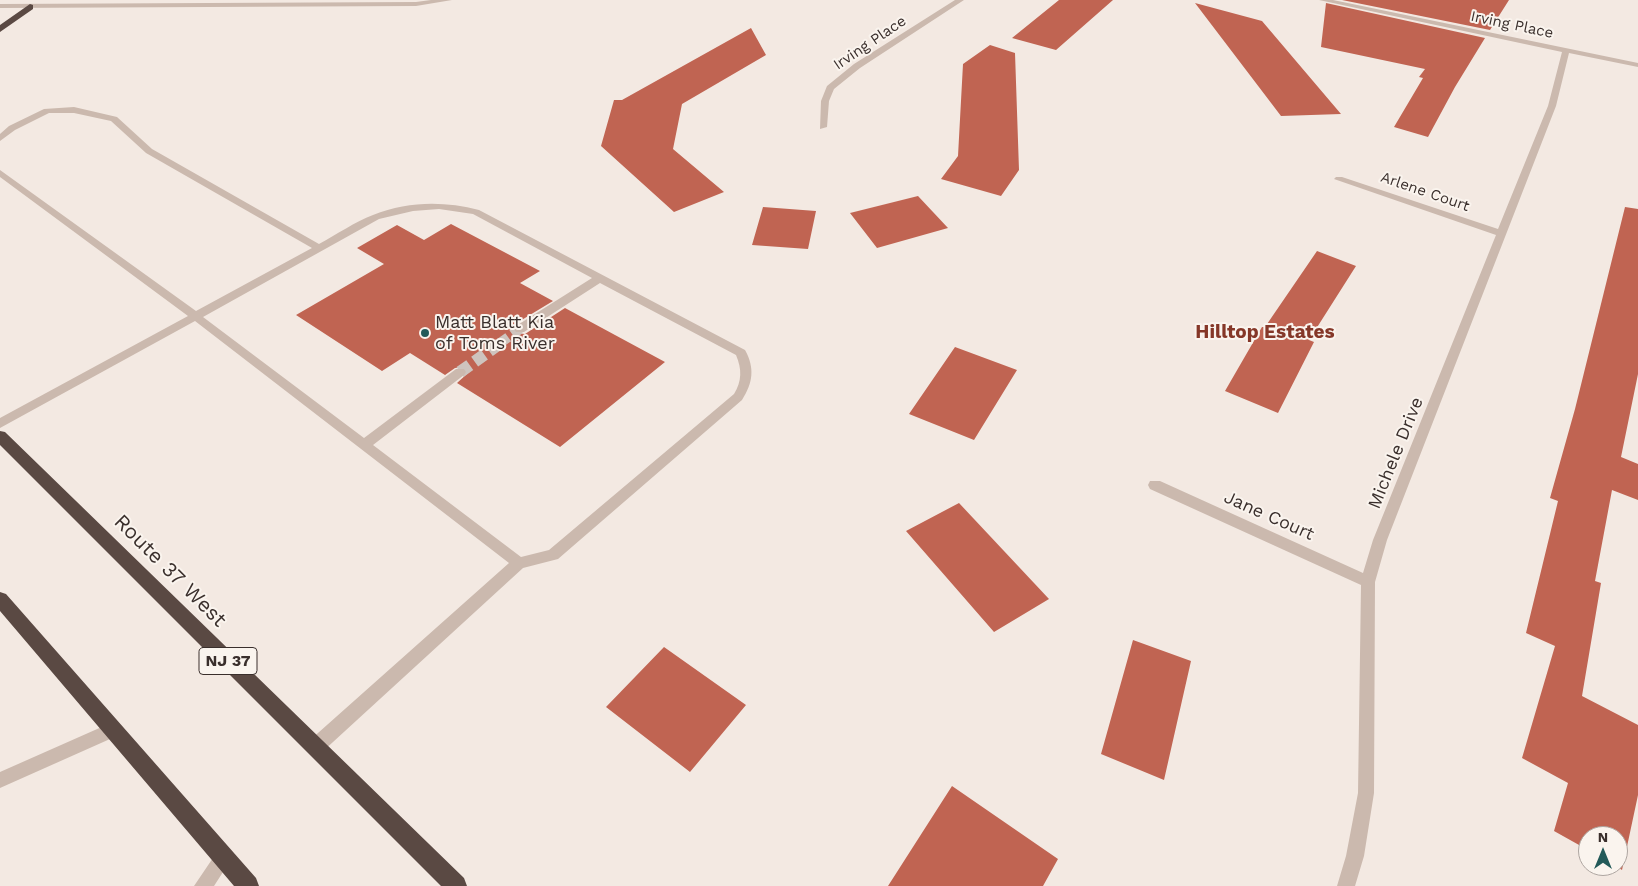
<!DOCTYPE html>
<style>
body{margin:0}
#map{position:relative;width:1638px;height:886px;overflow:hidden;background:#f3e9e2;font-family:"Work Sans",sans-serif}
canvas{display:block}
.north{position:absolute;left:1578px;top:826px;width:50px;height:50px;box-sizing:border-box;background:#faf4ee;border:1px solid #ada5a0;border-radius:50%;rotate:0deg;font-size:14px;font-weight:700;line-height:20px;text-align:center;color:#3a2f2c}
.north::after{content:'';display:block;margin:auto;width:18px;height:22px;background:#235a59;clip-path:polygon(50% 0,100% 100%,50% 72%,0 100%)}
</style>
<div id="map">
<canvas width="1638" height="886"></canvas>
<div class="north">N</div>
</div>
<script>
const context = document.querySelector('canvas').getContext('2d');
context.lineJoin = 'round';
function fill(path, color) {
  context.fillStyle = color;
  context.fill(path, 'evenodd');
}
function trace(path, color, width, dash) {
  context.strokeStyle = color;
  context.lineWidth = width;
  context.lineCap = dash ? 'butt' : 'round';
  context.setLineDash(dash || []);
  context.stroke(path);
}
function label(font, color, halo, rows, align = 'center') {
  context.font = font + ' "Work Sans",sans-serif';
  context.lineWidth = 4;
  context.setLineDash([]);
  context.textBaseline = 'middle';
  context.strokeStyle = halo;
  context.fillStyle = color;
  for (const [text, x, y, turn = 0] of rows) {
    context.save();
    context.translate(x, y);
    context.rotate((+turn || 0) * Math.PI / 180);
    context.textAlign = isNaN(turn) ? turn : align;
    if (halo) context.strokeText(text, 0, 0);
    context.fillText(text, 0, 0);
    context.restore();
  }
}
const building = new Path2D(`
 M1059,0H1113L1056,50L1012,38Z
 M1342,0H1509L1490,30Z
 M1195,3L1262,21L1341,114L1281,116Z
 M1326,3L1485,38L1455,87L1428,137L1394,127L1423,78L1419,77L1425,69L1321,47Z
 M751,28L766,55L682,104L673,149L724,192L674,212L601,146L614,100H622Z
 M990,45L1015,53L1019,170L1001,196L941,179L958,156L963,64Z
 M918,196L948,228L877,248L850,213Z
 M763,207L816,211L808,249L752,245Z
 M1625,207L1638,209V374L1621,457L1638,464V500L1612,490L1595,581L1601,583L1582,696L1638,725V795L1622,870L1616,866H1618V836H1588V850L1554,831L1568,783L1522,758L1555,646L1526,633L1558,501L1550,498L1575,409Z
 M451,224L540,271L520,283L553,301L515,324L512,328L514,333L525,334L565,308L665,362L560,447L457,383L468,373L464,367L455,368L445,375L410,353L382,371L296,315L384,264L357,248L397,225L424,240Z
 M1317,251L1356,266L1309,340L1314,342L1278,413L1225,391L1262,327H1265Z
 M955,347L1017,370L974,440L909,414Z
 M959,503L1049,599L994,632L906,531Z
 M1133,640L1191,661L1164,780L1101,754Z
 M664,647L746,705L690,772L606,707Z
 M952,786L1058,859L1043,886H888Z`);
const minorTunnelFar1 = new Path2D(`
 M500,343L520,329`);
const minorTunnel = new Path2D(`
 M460,372L502,342`);
const minor = new Path2D(`
 M431,0H452L416,6L0,8V4L416,2Z
 M955,0H964L860,68L834,89L829,101L827,127L820,129L821,101L827,86L854,64Z
 M1319,0H1333L1638,63V67L1569,53L1556,106L1387,540L1375,582L1374,793L1364,856L1355,886H1337L1346,856L1358,793L1361,585L1150,489L1148,485L1150,481H1160L1363,573L1373,540L1496,235L1334,179L1336,177H1342L1498,229L1548,106L1562,52Z
 M74,107L117,117L152,149L319,244C337,234 355,222 373,215C408,201 444,201 479,210L745,350C755,368 753,383 742,400L558,559L523,568L321,753L315,755L309,753L307,747L309,741L509,563L195,321L0,428V418L188,316L0,177V170L196,311L312,248L146,153L111,121L74,113H49L15,130L0,141V134L9,126L44,109ZM439,209L473,214L592,278L516,326L514,329L516,332H524L600,283L736,355C742,369 742,381 734,394L549,550L521,557L373,445L464,375L466,372L464,369H456L364,438L203,317L379,219L413,211Z
 M113,722L119,725L121,730L119,735L0,788V772Z
 M223,849L229,852L232,858L214,886H194L217,852Z`);
const highway = new Path2D(`
 M30,4L33,5V9L0,32V25Z
 M0,431L5,432L464,878L467,886H441L0,445Z
 M0,592L6,594L256,878L259,886H234L0,611Z`);
const markers = [
 [425,333,5,"#235a59"]
];
const farStreetnames = [
 ["Irving Place",1512,25,12],
 ["Irving Place",870,43,-34],
 ["Arlene Court",1425,192,19]
];
const shields = [
 [228,661,58]
];
const shieldNames = [
 ["NJ 37",228,661]
];
const poiNames = [
 ["Matt Blatt Kia",435,323],
 ["of Toms River",435,344]
];
const streetNames = [
 ["Michele Drive",1396,453,-68],
 ["Jane Court",1269,516,24]
];
const neighbourhoodNames = [
 ["Hilltop Estates",1265,332]
];
const nearStreetnames = [
 ["Route 37 West",170,571,45]
];
fill(building, '#c06452');
trace(minorTunnelFar1, '#cec4be', 10, [10, 5]);
trace(minorTunnel, '#cec4be', 12, [12, 6]);
fill(minor, '#cbb9ae');
fill(highway, '#5a4943');
for (const [x, y, r, color] of markers) {
  const dot = new Path2D();
  dot.arc(x, y, r, 0, 2 * Math.PI);
  context.fillStyle = color;
  context.fill(dot);
  trace(dot, '#faf4ee', 2);
}
label('15px', '#3a2f2c', '#faf4ee', farStreetnames);
for (const [x, y, w] of shields) {
  const box = new Path2D();
  box.roundRect(x - w / 2, y - 13.5, w, 27, 4);
  context.fillStyle = '#faf4ee';
  context.fill(box);
  trace(box, '#3a2f2c', 1);
}
label('bold 16px', '#3a2f2c', null, shieldNames);
label('18px', '#3a2f2c', '#faf4ee', poiNames, 'left');
label('18px', '#3a2f2c', '#faf4ee', streetNames);
label('bold 19px', '#853728', '#faf4ee', neighbourhoodNames);
label('21px', '#3a2f2c', '#faf4ee', nearStreetnames);
</script>
